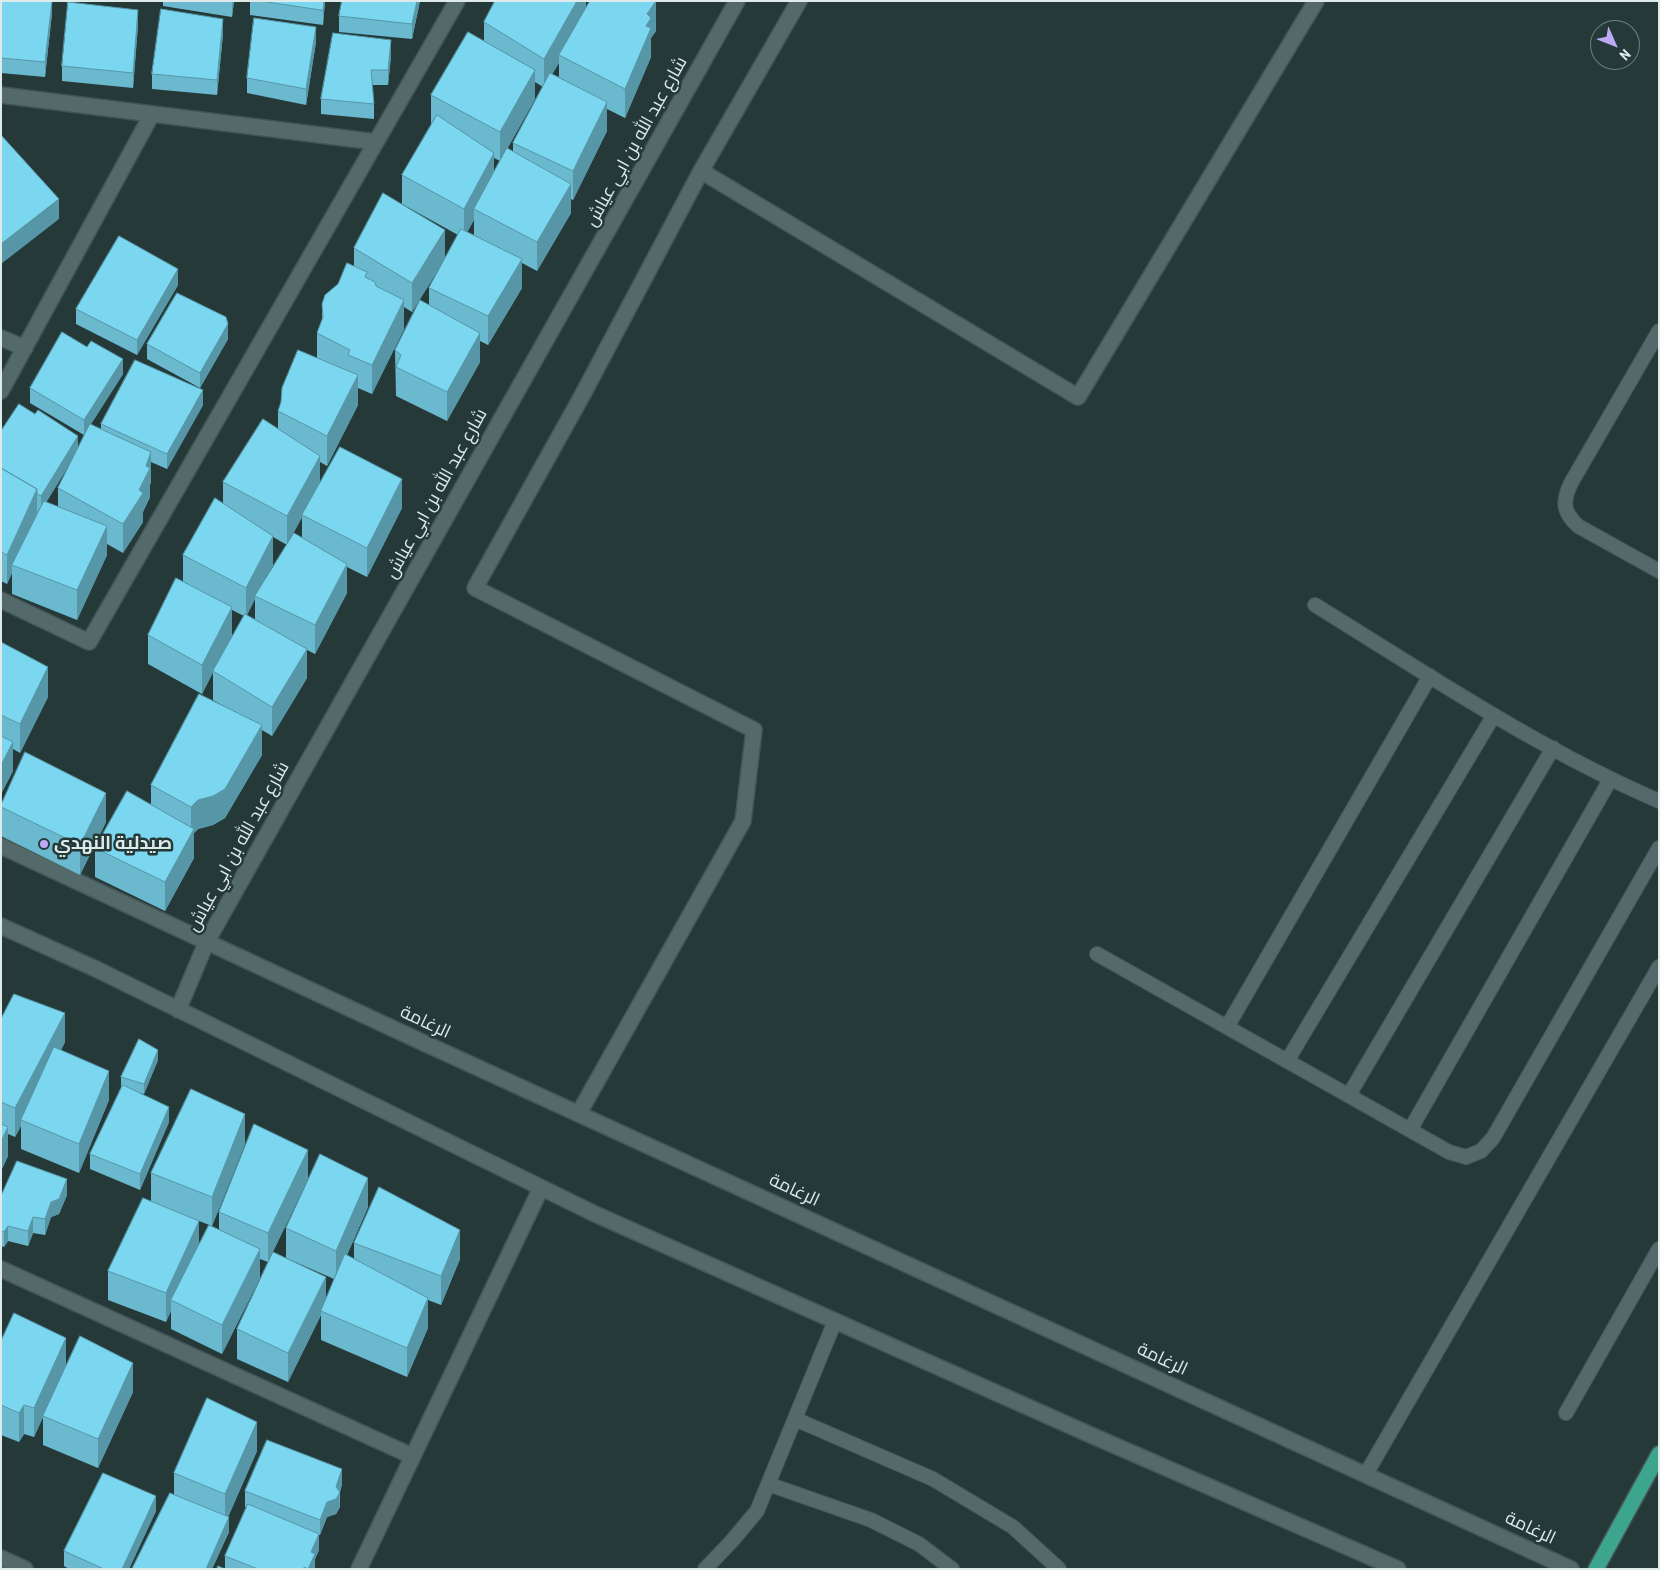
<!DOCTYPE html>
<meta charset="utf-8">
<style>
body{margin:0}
#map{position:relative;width:1660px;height:1570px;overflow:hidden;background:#253939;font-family:"Roboto Condensed",sans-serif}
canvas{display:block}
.frame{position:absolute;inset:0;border:2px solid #dfebeb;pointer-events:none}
.north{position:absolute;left:1590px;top:20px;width:50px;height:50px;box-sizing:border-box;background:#253939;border:1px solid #6f8080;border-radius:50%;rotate:134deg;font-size:14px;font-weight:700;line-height:20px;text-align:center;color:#dfebeb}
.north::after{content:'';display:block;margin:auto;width:18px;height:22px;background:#bda9f5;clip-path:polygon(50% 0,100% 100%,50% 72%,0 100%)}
</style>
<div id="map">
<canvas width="1660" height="1570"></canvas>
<div class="frame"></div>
<div class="north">N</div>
</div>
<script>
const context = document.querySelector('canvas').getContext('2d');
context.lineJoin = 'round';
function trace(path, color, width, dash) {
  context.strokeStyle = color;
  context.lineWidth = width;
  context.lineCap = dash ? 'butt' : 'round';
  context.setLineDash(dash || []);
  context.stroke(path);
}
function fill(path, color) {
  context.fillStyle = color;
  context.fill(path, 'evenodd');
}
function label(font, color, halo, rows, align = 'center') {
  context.font = font + ' "Roboto Condensed",Cairo,sans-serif';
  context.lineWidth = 5;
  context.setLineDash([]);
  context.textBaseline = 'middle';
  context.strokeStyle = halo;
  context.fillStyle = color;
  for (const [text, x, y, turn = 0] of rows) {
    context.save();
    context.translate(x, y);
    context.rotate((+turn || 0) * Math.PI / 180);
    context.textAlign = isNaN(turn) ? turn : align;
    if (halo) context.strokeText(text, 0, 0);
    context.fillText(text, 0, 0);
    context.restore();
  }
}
const lane = new Path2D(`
 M1659,331L1571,483C1562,502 1563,512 1578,526L1659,571
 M1315,605C1427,674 1538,749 1659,801
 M1097,954L1449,1152L1466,1157L1481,1151L1493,1138L1659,848
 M1227,1027L1430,676
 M1287,1061L1494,715
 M1349,1095L1553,748
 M1410,1130L1610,780
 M1566,1413L1659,1249
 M795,1419L933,1479L1013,1527L1059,1569
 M1366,1474L1659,967
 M768,1484L871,1520L919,1544L952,1569
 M705,1569L731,1542L757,1511L835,1321`);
const street = new Path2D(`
 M1,95L376,142
 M701,171L1078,397L1316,1
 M1,338L25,348
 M1,391L152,114
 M1,600L89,642L457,1
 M1,846L424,1043L1571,1569
 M1,926L96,969L595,1214L1093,1436L1398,1569
 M178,1010L207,941L737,1
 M579,1113L743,821L754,730L475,588L583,394L701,171L799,1
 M1,1269L412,1456
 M1,1558L25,1569
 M359,1569L541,1188`);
const highway = new Path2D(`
 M1596,1569L1659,1454`);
const wall = new Path2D(`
 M1,1H52V13L45,77L1,73Z
 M163,1H234L232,17L163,6Z
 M250,1H325L323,25L250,15Z
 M420,1L412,39L339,32V16Z
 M586,1V8L656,31L651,38V57L625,118L607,109V131L573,200L571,199V213L537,271L522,263V288L488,345L480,341V362L447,421L396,396L395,350L429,305V288L458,235L402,204V175L432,125L431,124V95L484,41V22ZM559,63V77L552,74ZM535,82L543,87L513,143V152L507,149L535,99ZM494,158L500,161L494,172ZM474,220V235L467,232Z
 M138,25L133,88L62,81V66Z
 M223,34L217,95L152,89V74Z
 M316,42L306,105L247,93V78Z
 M391,56L388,85H372L374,104V119L321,114V99Z
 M354,248L445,259L412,312L404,307V329L372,394L358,388V405L327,466L320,462V484L402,508L367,577L347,567V593L315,654L307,650V678L272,736L262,730V755L225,818L213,825L198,829L194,833V858L165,911L95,877V848L151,804V785L225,707L213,700V672L202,694L148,664V635L183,581V555L223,503V482L278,428V411L317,358V333L322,320V304L338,284L354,266ZM302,516V538L287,543ZM273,537L287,545L264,583L273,565ZM255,599V620L247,615ZM232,610L244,616L220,658L232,636Z
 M178,285L137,355L76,324V309Z
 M228,339L200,388L147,359V344Z
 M123,374L91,424L101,429V424L203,405L167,469L151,462V481L150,485V497L143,512V522L123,553L107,544V555L77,620L12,594V573L7,584L1,581V431L78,449L87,429L84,435L30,403V388ZM73,458L58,488V507L46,502Z
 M1,642L48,697L20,753L13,749V771L1,794Z
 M1,805L106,822L80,875L1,836Z
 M1,1019L65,1042L61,1050L109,1100L79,1173L21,1149V1126L15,1137L8,1134V1156L1,1171Z
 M158,1060L144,1094L139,1093L169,1122L140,1190L90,1169V1154L121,1087V1077Z
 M245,1144L212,1226L199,1221V1244L219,1230V1212L308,1179L268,1262L260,1259V1278L222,1354L171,1329V1311L166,1322L108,1300V1271L151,1201V1173Z
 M67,1195L59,1214L51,1217L45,1235L33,1233L28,1246L8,1241L4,1247L1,1246V1196Z
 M368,1207L347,1255L354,1259V1243L460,1259L441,1305L428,1300V1328L407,1377L321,1340V1315L288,1382L237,1359V1329L326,1300L334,1279L286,1258V1228Z
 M1,1341L66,1367L133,1392L98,1468L43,1445V1417L34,1437L24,1434L19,1442L1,1435Z
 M257,1451L228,1517L229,1532L212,1569H132L174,1495V1473Z
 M342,1485L340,1492V1507L336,1514L327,1517L320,1535H319V1550L315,1559V1569H225V1556L247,1507H245V1491Z
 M156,1511L129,1569H69L64,1566V1551Z`);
const shadedWall = new Path2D(`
 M52,1V13L45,77V62Z
 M232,1H234L232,17Z
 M324,1H325L323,25V10Z
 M417,1H420L412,39V24Z
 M577,1H586V14L559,55V63L544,88V59Z
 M656,1V31L651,38V57L625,118V89L646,26L647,14Z
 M138,10V25L133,88V73Z
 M223,19V34L217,95V80Z
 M316,27V42L306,105V89Z
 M391,40V56L388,85V70Z
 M535,70V99L500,162V132Z
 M607,102V131L573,200V171Z
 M494,153V182L474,209V220L464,238V209Z
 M571,184V213L537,271V242Z
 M59,199V219L1,264V244Z
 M445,230V259L412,312V283Z
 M522,259V288L488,345V316Z
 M178,269V285L137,355V340Z
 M404,300V329L372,394V365Z
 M228,324V339L200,388V373Z
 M480,333V362L447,421V392Z
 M123,359V374L84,435V420Z
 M358,375V405L327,466V436Z
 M203,390V405L167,469V454Z
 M78,436V451L41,511V496Z
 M151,452V481L150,485V497L143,512V522L123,553V524Z
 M320,456V485L287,545V516Z
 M402,479V508L367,577V548Z
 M37,489V518L12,565V573L7,584V555Z
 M107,526V555L77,620V590Z
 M273,536V565L256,597L255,596V599L246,617V588Z
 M347,564V593L315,654V625Z
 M232,607V636L202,694V665Z
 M307,649V678L272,736V707Z
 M48,667V697L20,753V724Z
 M262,725V755L225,818L213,825L198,829L194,833V858L165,911V882L191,833V807Z
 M13,742V771L1,794V765Z
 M106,793V822L80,875V845Z
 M65,1013V1042L23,1121L21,1120V1126L15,1137V1108Z
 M158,1050V1060L144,1094V1084Z
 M109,1071V1100L79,1173V1144Z
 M169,1107V1122L140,1190V1174Z
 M245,1114V1144L212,1226V1197Z
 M8,1127V1156L1,1171V1141Z
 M308,1150V1179L268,1262V1233Z
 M368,1178V1207L336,1280V1251Z
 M67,1179V1195L59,1214L51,1217L45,1235V1219L51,1202Z
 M33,1217V1233L28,1246V1231Z
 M199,1221V1250L171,1300V1311L166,1322V1293Z
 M8,1226V1241L4,1247V1232Z
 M460,1230V1259L441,1305V1276Z
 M260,1249V1278L222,1354V1325Z
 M326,1277V1306L321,1311V1315L288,1382V1353Z
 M428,1298V1328L407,1377V1348Z
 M2,1305V1335L1,1336V1307Z
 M66,1338V1367L34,1437V1408Z
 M133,1363V1392L98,1468V1439Z
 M24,1405V1434L19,1442V1413Z
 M257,1422V1451L225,1524V1494Z
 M342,1469V1485L339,1492L340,1507L336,1514L327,1517L320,1535V1520L327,1502L336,1487Z
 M156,1496V1511L129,1569H122Z
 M229,1517V1532L212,1569H206Z
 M319,1534V1550L315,1559V1569H308L311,1552Z`);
const building = new Path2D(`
 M1,1H52L45,62L1,58Z
 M261,1H324L323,10Z
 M342,1H417L412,24L339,16Z
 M495,1H577L544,59L484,22Z
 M590,1H656L647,14L651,18L646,26L651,28L625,89L559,55Z
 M68,2L138,10L133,73L62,66Z
 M161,9L223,19L217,80L152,74Z
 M254,18L316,27L306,89L247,78Z
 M468,32L535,70L500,132L431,95Z
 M333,33L391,40L388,70H371L374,104L321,99Z
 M550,73L607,102L573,171L513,143Z
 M437,115L494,153L464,209L402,175Z
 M1,135L59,199L1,244Z
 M507,148L571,184L537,242L474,209Z
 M383,193L445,230L412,283L354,248Z
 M461,229L522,259L488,316L429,288Z
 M119,236L178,269L137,340L76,309Z
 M347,263L367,272L365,277L375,282L376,286L404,300L372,365L348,355L350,350L317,333L323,317L322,304L325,295L338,284Z
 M177,293L226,317L228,324L200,373L147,344Z
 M420,300L480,333L447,392L396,367L401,355L395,350Z
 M62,332L87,347L91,341L123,359L84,420L30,388Z
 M298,350L358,375L327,436L278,411L281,402L282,388Z
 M135,360L203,390L167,454L101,424Z
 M19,404L35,414L38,410L78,436L41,496L37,494V489L1,468V431Z
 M263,419L320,456L287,516L223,482Z
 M90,424L151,452L146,466L150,468L139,490L143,493L123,524L58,488Z
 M340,447L402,479L367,548L302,515Z
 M1,468L37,489L7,555L1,552Z
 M215,498L273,536L246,588L183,555Z
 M44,501L107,526L77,590L12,565Z
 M294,533L347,564L315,625L255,596Z
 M176,578L232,607L202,665L148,635Z
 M245,614L307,649L272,707L213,671Z
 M1,642L48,667L20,724L1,715Z
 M199,694L262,725L225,789L213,796L198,800L191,807L151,785Z
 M1,736L13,742L1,765Z
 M25,752L106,793L80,845L1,807V805Z
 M127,791L194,829L165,882L95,848Z
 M14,994L65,1013L15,1108L1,1102V1019Z
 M139,1039L158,1050L144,1084L121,1077Z
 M54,1047L109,1071L79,1144L21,1120Z
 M123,1085L169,1107L140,1174L90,1154Z
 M191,1089L245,1114L212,1197L151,1173Z
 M1,1124L8,1127L1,1141Z
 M254,1124L308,1150L268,1233L219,1212Z
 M320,1154L368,1178L336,1251L286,1228Z
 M17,1161L67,1179L59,1199L51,1202L45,1219L33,1217L28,1231L8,1226L4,1232L1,1231V1196Z
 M379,1187L460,1230L441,1276L354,1243Z
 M143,1198L199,1221L166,1293L108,1271Z
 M209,1225L260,1249L222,1325L171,1300Z
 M273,1252L326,1277L288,1353L237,1329Z
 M345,1254L428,1298L407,1348L321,1311Z
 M14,1313L66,1338L34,1408L24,1405L19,1413L1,1405V1341Z
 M80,1336L133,1363L98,1439L43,1416Z
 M207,1398L257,1422L225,1494L174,1473Z
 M267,1440L342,1469L336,1487L340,1492L336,1499L327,1502L320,1520L245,1491Z
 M103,1473L156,1496L122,1569H104L64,1551Z
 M170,1493L229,1517L206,1569H132Z
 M248,1504L319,1534L311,1552L315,1554L308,1569L304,1567V1569H258L225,1556Z
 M218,1566L225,1569H217Z`);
const markers = [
 [44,844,5,"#bda9f5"]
];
const streetNames = [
 ["شارع عبد الله بن ابي عياش",637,142,-61],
 ["شارع عبد الله بن ابي عياش",437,494,-61],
 ["شارع عبد الله بن ابي عياش",239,847,-61],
 ["الرغامة",425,1023,25],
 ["الرغامة",794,1191,25],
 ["الرغامة",1162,1360,25],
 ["الرغامة",1530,1529,25]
];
const poiNames = [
 ["صيدلية النهدي",54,844]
];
trace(lane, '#445556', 16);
trace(street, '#445556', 18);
trace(highway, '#445556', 18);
trace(lane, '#546a6a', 14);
trace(street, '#546a6a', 15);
trace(highway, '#3da48e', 15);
fill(wall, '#6ab9ce');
fill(shadedWall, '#5696a7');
fill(building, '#7bd7ef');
trace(building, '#5696a7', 1);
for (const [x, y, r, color] of markers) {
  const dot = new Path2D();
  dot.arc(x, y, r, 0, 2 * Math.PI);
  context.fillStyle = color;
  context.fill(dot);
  trace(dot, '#253939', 2);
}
label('18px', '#dfebeb', '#253939', streetNames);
label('bold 18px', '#dfebeb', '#253939', poiNames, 'left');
</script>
